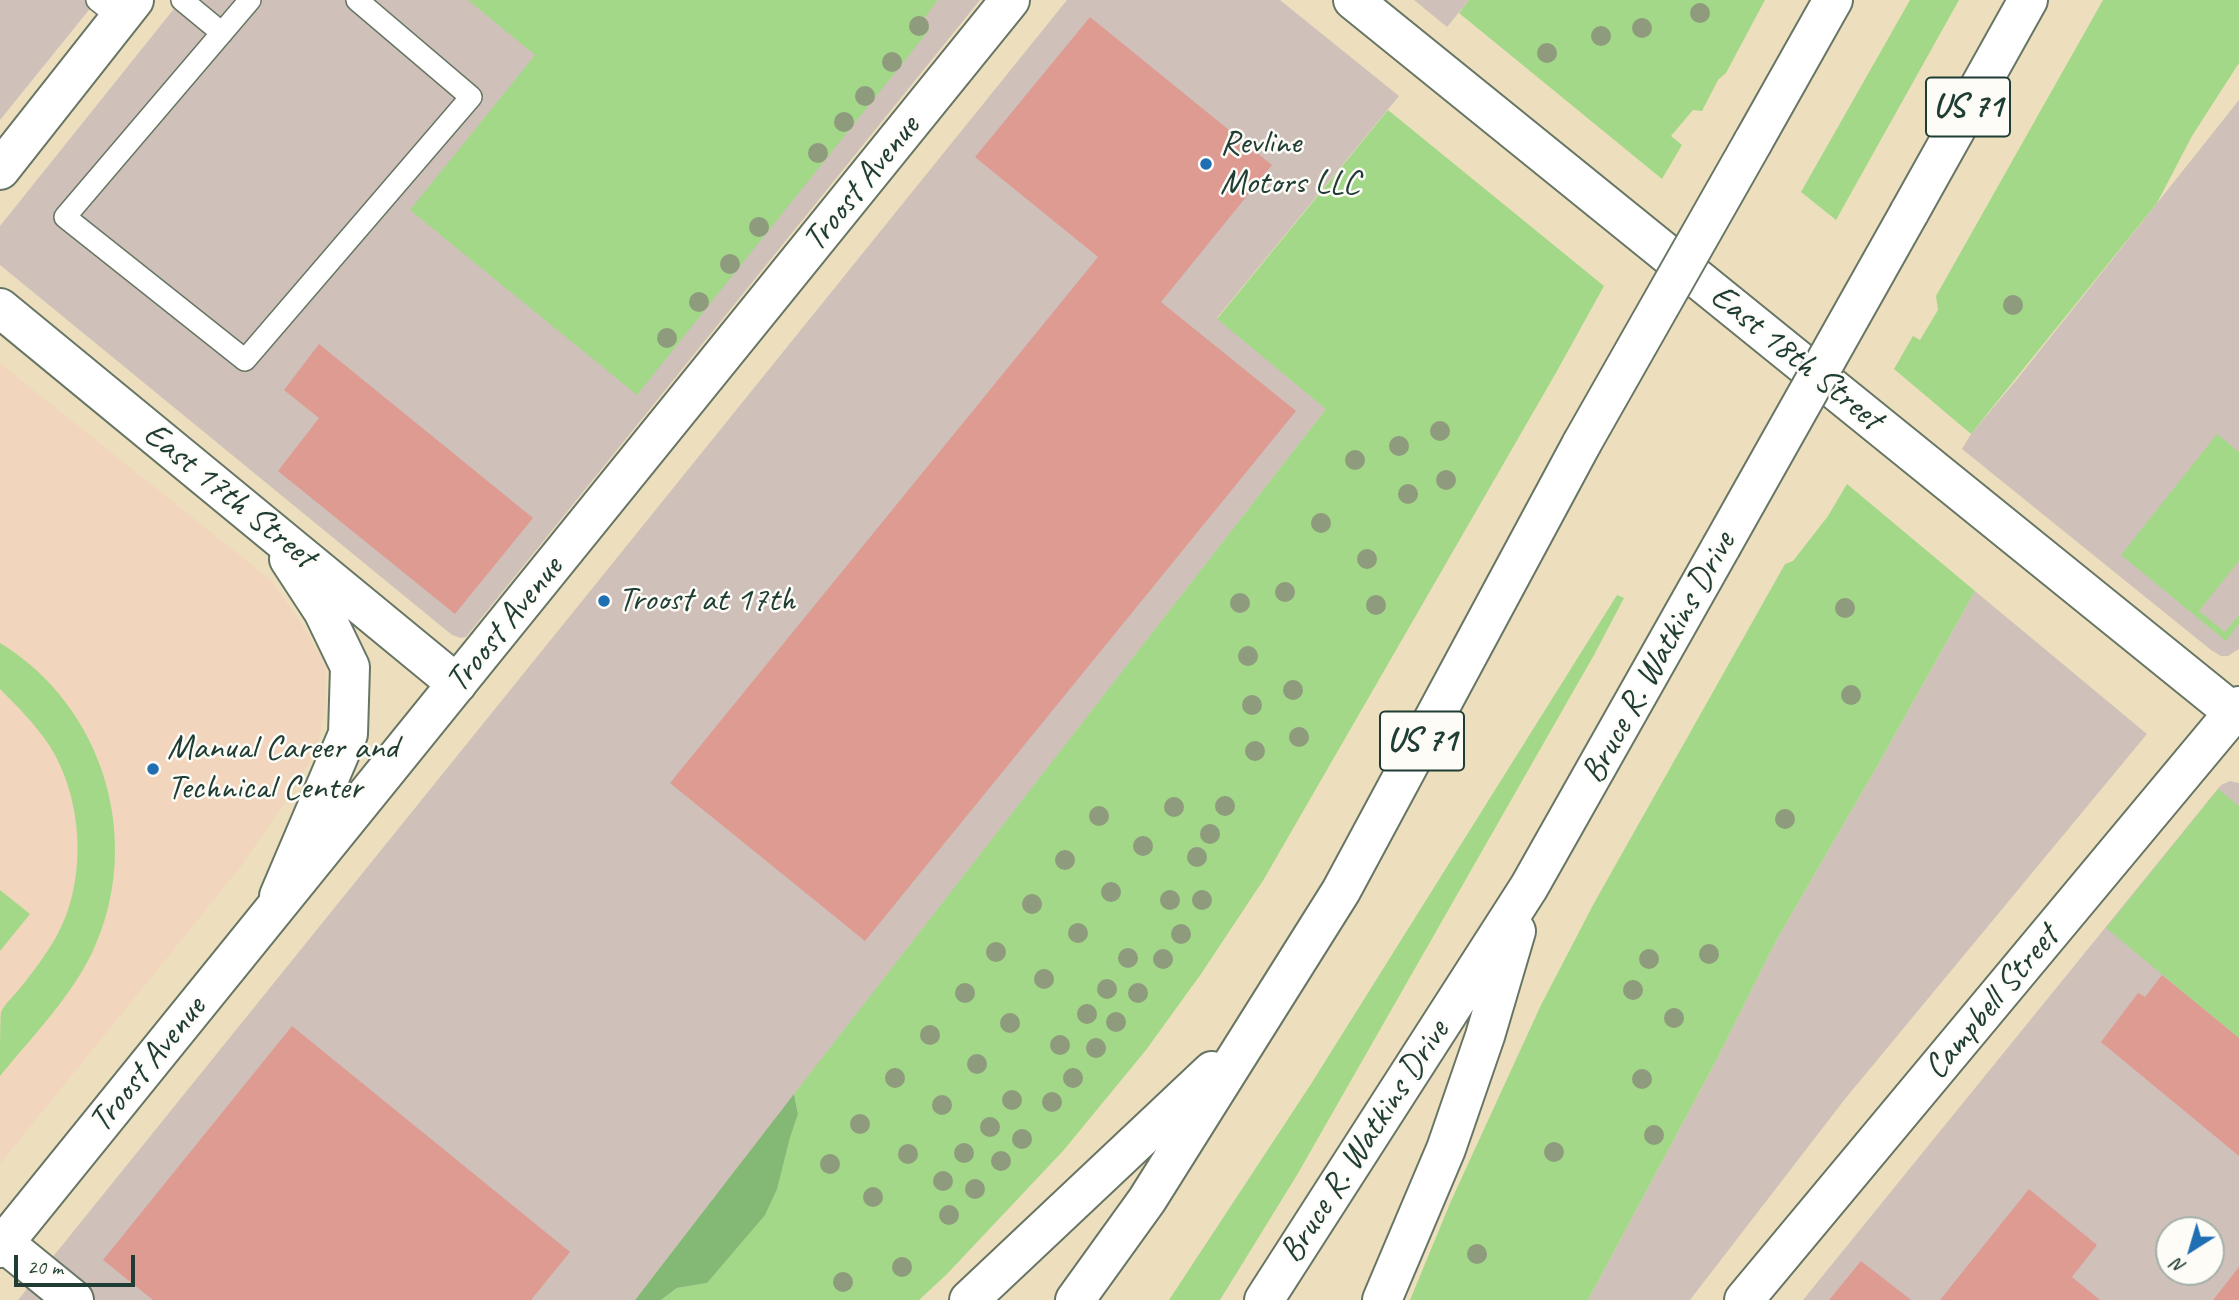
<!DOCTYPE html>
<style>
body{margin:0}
#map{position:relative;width:2239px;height:1300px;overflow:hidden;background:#eddfbd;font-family:Caveat,sans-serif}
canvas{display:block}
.north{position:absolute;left:2155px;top:1216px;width:70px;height:70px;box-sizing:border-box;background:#fdfcf7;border:2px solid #a4b0a9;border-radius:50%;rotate:217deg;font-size:19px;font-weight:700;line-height:28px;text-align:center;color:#1f3d34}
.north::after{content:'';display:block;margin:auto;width:24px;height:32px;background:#1f6fb2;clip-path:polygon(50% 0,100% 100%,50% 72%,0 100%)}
.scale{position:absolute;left:14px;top:1255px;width:121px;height:32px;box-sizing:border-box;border:4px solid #1f3d34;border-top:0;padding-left:9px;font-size:21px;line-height:24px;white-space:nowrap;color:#1f3d34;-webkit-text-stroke:5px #fdfcf7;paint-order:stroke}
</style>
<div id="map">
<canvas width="2239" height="1300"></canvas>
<div class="north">N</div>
<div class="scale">20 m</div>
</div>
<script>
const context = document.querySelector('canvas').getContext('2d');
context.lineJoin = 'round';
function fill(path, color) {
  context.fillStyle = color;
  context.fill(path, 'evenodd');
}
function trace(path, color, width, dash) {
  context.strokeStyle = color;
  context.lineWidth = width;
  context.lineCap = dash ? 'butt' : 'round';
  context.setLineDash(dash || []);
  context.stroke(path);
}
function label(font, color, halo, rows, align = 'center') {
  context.font = font + ' Caveat,sans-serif';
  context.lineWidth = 5;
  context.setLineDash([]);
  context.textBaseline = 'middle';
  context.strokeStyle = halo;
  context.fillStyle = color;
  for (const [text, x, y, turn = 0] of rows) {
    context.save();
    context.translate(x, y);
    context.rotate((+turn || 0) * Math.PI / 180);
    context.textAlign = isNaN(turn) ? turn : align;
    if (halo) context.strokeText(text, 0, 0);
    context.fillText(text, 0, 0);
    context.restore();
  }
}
const built = new Path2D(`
 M0,363L272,581L301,623L326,666V706L317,748L293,791L240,868L0,1164Z`);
const industrial = new Path2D(`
 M0,0H97L0,120Z
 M181,0H980L466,637L461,638L452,635L0,265V226Z
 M1067,0H1280L1399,96L1217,318L1327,408L635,1300H18Z
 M1414,0H1469L1447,27Z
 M2239,100V649L2228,656H2221L2211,650L1962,449L1971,434L2018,378Z
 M1975,591L2147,734L1845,1099L1690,1300H1588L1717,1059L1776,941L1879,763Z
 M2230,781L2239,783V1300H1803L2221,785ZM2169,1230H2211V1272H2169Z`);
const green = new Path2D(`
 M468,0H938L922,21L930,29L637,395L410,210L535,55Z
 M1469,0H1765L1726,73L1718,80L1702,111L1693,110L1671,136L1682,145L1662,179L1459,13Z
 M1910,0H1959L1836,220L1801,192Z
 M2103,0H2239V63L2192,136L2157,203L1971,434L1894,369L1913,336L1920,340L1938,310L1936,296Z
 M1388,110L1604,286L1557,371L1264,879L1201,974L1146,1050L1063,1151L947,1274L919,1300H661L677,1288L707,1283L789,1141L798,1114L794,1094L1326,409L1217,319Z
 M2217,434L2239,452V561L2199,611L2225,632L2239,615V624L2226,641L2121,555Z
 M1847,484L1975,591L1879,763L1776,941L1717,1059L1588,1300H1410L1451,1201L1541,1005L1593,905L1785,564L1793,561L1828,516Z
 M1617,595L1624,598L1594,655L1297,1175L1220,1300H1169L1311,1084Z
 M0,643C104,706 145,842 92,953C70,998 32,1037 0,1076C0,1063 0,1021 1,1012C5,1003 15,995 21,987C33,972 45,956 55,939C88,883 84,799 49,745C35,724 18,707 0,689Z
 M2218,789L2239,806V1038L2106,928Z
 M0,890L30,914L0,951Z`);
const forest = new Path2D(`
 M794,1094L798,1114L789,1141L777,1189L765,1215L707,1283L677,1288L661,1300H635Z`);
const building = new Path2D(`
 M1090,17L1272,165L1161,302L1296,411L865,941L670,783L1098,257L975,157Z
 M319,344L533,518L455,614L278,471L319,418L284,390Z
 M2162,975L2239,1038V1156L2101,1042L2138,993L2145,997Z
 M292,1026L570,1252L531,1300H153L103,1260Z
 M2029,1189L2097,1245L2072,1277L2100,1300H1940Z
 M1861,1261L1911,1300H1829Z
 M2239,1267V1300H2213Z`);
const service = new Path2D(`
 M97,0L120,18
 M182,0L222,33
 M250,0L65,217L245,360L471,97L357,0`);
const minor = new Path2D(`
 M0,170L134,0
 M0,308L457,684
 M279,896L348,734L350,667L323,611L289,559
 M4,1243L74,1300
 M1744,1300L2239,706`);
const secondary = new Path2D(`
 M1353,0L2239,717
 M0,1248L1010,0`);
const motorway = new Path2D(`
 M1753,142L1833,0
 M1909,213L2028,0
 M969,1300L1212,1071
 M1075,1300L1147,1200L1341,891L1582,443
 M1264,1300L1529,887L1721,547
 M1382,1300L1446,1149L1485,1036L1516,931`);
const motorwayBridge = new Path2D(`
 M1582,443L1753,142
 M1721,547L1909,213`);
const trees = [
 [1700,13],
 [919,26],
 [1642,28],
 [1601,36],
 [1547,53],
 [892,62],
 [865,96],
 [844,122],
 [818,153],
 [759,227],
 [730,264],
 [699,302],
 [2013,305],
 [667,338],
 [1440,431],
 [1399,446],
 [1355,460],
 [1446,480],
 [1408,494],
 [1321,523],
 [1367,559],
 [1285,592],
 [1240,603],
 [1376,605],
 [1845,608],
 [1248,656],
 [1293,690],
 [1851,695],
 [1252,705],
 [1299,737],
 [1255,751],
 [1225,806],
 [1174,807],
 [1099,816],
 [1785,819],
 [1210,834],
 [1143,846],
 [1197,857],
 [1065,860],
 [1111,892],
 [1170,900],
 [1202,900],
 [1032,904],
 [1078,933],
 [1181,934],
 [996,952],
 [1709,954],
 [1128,958],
 [1163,959],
 [1649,959],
 [1044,979],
 [1107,989],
 [1633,990],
 [965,993],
 [1138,993],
 [1087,1014],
 [1674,1018],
 [1116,1022],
 [1010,1023],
 [930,1035],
 [1060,1045],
 [1096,1048],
 [977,1064],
 [895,1078],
 [1073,1078],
 [1642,1079],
 [1012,1100],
 [1052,1102],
 [942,1105],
 [860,1124],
 [990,1127],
 [1654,1135],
 [1022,1139],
 [1554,1152],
 [964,1153],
 [908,1154],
 [1001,1161],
 [830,1164],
 [943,1181],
 [975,1189],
 [873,1197],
 [949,1215],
 [1477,1254],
 [902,1267],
 [843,1282]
];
const markers = [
 [1206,164,7,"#1f6fb2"],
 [604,601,7,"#1f6fb2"],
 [153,769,7,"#1f6fb2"]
];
const shields = [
 [1968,107,84],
 [1422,741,84]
];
const shieldNames = [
 ["US 71",1968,107],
 ["US 71",1422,741]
];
const poiNames = [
 ["Revline",1220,144],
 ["Motors LLC",1220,184],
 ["Troost at 17th",618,601],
 ["Manual Career and",167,749],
 ["Technical Center",167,789]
];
const streetNames = [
 ["Troost Avenue",862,184,-51],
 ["East 18th Street",1796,358,39],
 ["East 17th Street",229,496,39],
 ["Troost Avenue",505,625,-51],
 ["Bruce R. Watkins Drive",1659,658,-61],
 ["Campbell Street",1992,1003,-50],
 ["Troost Avenue",148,1065,-51],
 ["Bruce R. Watkins Drive",1365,1142,-57]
];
fill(built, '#f2d5bd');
fill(industrial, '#cfc1ba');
fill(green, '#a4d889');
fill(forest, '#83b875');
fill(building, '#de9b92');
trace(service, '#677664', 24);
trace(minor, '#677664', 42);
trace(secondary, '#677664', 42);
trace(motorway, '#677664', 42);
trace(service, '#fff', 21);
trace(minor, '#fff', 38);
trace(secondary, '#fff', 38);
trace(motorway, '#fff', 38);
trace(motorwayBridge, '#677664', 42, []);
trace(motorwayBridge, '#fff', 38);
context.fillStyle = '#8e9b7d';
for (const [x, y] of trees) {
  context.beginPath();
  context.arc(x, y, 10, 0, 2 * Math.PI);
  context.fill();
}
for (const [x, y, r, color] of markers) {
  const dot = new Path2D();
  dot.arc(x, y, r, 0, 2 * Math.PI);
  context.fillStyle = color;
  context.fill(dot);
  trace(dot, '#fdfcf7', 2.5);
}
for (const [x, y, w] of shields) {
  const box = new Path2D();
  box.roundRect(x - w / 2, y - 29.5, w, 59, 5);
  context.fillStyle = '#fdfcf7';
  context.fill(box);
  trace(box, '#1f3d34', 2);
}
label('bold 33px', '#1f3d34', null, shieldNames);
label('35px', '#1f3d34', '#fdfcf7', poiNames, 'left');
label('35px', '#1f3d34', '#fdfcf7', streetNames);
</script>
